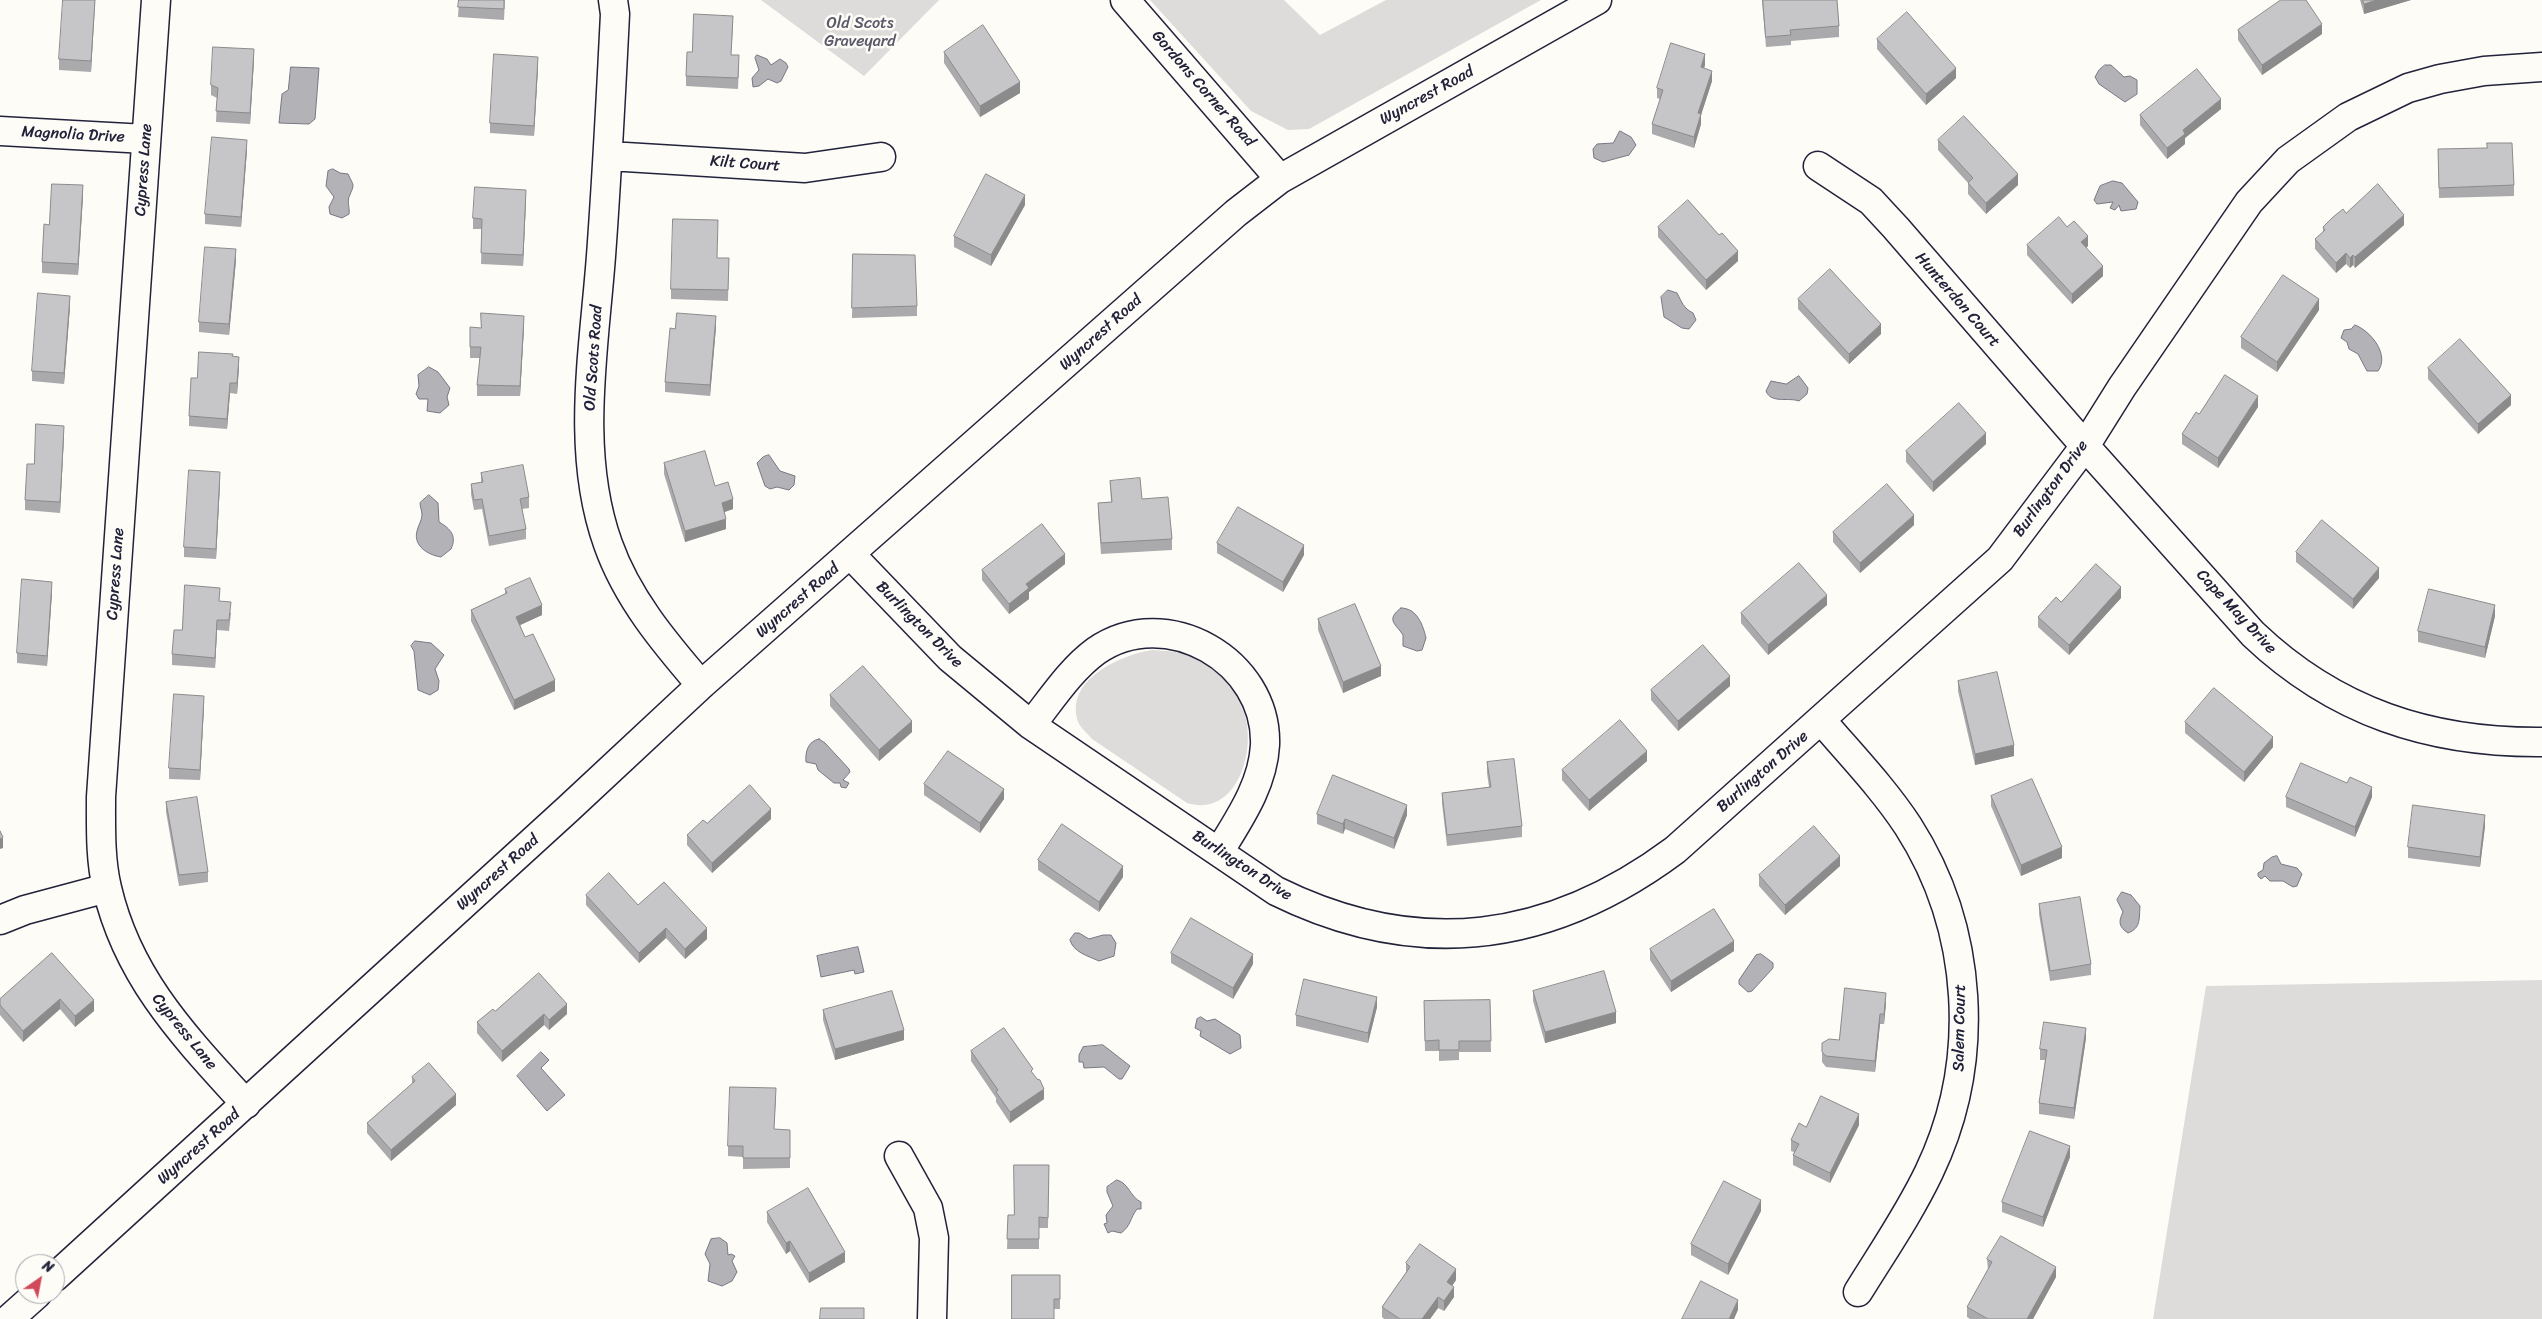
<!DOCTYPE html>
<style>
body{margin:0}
#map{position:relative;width:2542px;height:1319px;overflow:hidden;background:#fdfcf7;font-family:Sriracha,sans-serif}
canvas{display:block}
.north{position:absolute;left:15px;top:1254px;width:50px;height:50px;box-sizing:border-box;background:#fdfcf7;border:1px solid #a5a5ac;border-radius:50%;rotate:33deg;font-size:14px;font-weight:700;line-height:20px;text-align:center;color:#22223b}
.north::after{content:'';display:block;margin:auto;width:18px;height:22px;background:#d1495b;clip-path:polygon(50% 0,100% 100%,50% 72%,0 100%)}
</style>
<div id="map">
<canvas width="2542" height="1319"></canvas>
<div class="north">N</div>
</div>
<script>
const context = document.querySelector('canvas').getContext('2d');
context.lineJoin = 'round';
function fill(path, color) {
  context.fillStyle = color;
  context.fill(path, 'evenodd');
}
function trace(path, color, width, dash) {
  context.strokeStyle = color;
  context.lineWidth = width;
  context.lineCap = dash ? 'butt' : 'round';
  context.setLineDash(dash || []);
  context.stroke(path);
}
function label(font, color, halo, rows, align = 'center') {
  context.font = font + ' Sriracha,sans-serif';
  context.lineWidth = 5;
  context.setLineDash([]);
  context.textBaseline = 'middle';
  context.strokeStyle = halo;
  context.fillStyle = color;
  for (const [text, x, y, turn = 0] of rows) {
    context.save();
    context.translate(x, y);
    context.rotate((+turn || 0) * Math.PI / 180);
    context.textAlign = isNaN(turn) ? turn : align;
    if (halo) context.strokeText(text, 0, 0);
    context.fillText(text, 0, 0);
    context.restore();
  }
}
const green = new Path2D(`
 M761,0H939L864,76Z
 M1150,0H1284L1320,35L1386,0H1541L1309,129L1288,130L1251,111Z
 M1152,650C1165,651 1178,651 1190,656C1216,666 1234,687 1244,713C1257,750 1237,818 1187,803L1092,739C1088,734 1082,729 1079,724C1062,681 1120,655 1152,650Z
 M2542,980V1319H2153L2206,986Z`);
const water = new Path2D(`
 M757,55L767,59L771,65L780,59L786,63L788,67L781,81L777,83L768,79L759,86L753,87L752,78L759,70L755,58Z
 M2105,65H2111L2124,77L2130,76L2137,80V94L2125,102L2099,84L2095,77L2099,70Z
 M291,67L319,68L315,119L309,124L279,123L282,94L288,90Z
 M1620,131L1631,137L1636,145L1629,155L1603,162L1594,158L1593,149L1597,144L1613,143Z
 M333,169L340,173L348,174C354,187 355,183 349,197C347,202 350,209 349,214L342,218L330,214L329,207L334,197L326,186L328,171Z
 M2113,181L2122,183L2138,202L2136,209L2121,211L2119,205L2115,210L2110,208L2113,202L2097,204L2094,200L2100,186Z
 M1668,290L1677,293C1682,302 1683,308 1693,313L1696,320L1689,329L1682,328L1664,317L1661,297Z
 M2355,325C2371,331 2390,355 2378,371H2367L2358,354L2349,349L2347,342L2341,338L2344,330L2351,329Z
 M429,367L438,372L450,388L447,397L449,405L440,413L427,411L428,399H419L416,394L419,386L418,375Z
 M1799,376L1808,388L1807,394L1799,401C1788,397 1771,404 1766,391L1771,381L1786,384Z
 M769,455L780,471L795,476L794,485L789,490L777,487L770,489L765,486L757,463L763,457Z
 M429,495L438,503L439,522C451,529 457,536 451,549L441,557C428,555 413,546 417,531C418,526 422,520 422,515C422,511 420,507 420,503Z
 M1401,608C1417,608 1423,625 1426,638L1422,650L1417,651L1403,646V635C1396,624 1385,620 1401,608Z
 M415,641L431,643L444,655L435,669L439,681L438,690L430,695L418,690L414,651L411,646Z
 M819,739L825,743L849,769L850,772L843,780L849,783L846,788L841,787L840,783H834L818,770L816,764L806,762C805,752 808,741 819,739Z
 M2277,856L2281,864L2297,868L2302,874L2297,886L2293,887L2283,881H2270L2265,876L2261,879L2258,876V873L2263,870L2264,863L2272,857Z
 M2122,892L2131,895L2140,906C2139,919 2141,928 2128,933C2119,927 2118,922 2123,912L2117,900Z
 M1075,933H1079L1089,939L1103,935H1111L1116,943L1114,956L1099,961C1088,956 1073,952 1070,940Z
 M858,947L864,972L855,974L854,970L821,977L817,956Z
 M1761,954L1773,963V968L1752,991L1748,992L1739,984V980L1756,955Z
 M1201,1017L1207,1021L1215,1019L1240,1035L1241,1048L1230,1054L1200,1036L1201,1031L1195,1028L1197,1019Z
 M1103,1045L1130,1066L1122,1079H1119L1104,1067L1084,1068L1083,1062H1079V1055L1083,1047Z
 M541,1052L549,1060L541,1068L565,1095L547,1111L517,1076Z
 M1117,1180C1129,1183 1130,1197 1141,1202V1209H1137C1130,1218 1131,1226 1121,1233L1112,1231L1108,1233L1104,1224L1107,1223L1106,1215L1113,1206L1107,1192V1187Z
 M720,1238L727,1243L728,1255L731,1254L735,1256L732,1261L737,1272L732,1281L722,1286L708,1281L710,1264L705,1254L711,1239Z`);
const minor = new Path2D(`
 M156,0L101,797C101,827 100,859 107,888C128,979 186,1038 246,1104
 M613,0L615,14C611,95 607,175 601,256C594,350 575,452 608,544C627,598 664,642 701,685
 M1125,0L1280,179
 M0,131L146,139
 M609,156L805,168L881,157
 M1818,166L1871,201L1896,228L2085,446L2253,634C2335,712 2430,743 2542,742
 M851,555L950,658L1031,725L1276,891C1418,961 1550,943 1675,850L2000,559L2085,446L2122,387L2249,202L2288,160L2348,117L2408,88L2440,79L2484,71L2542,67
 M1822,721C1851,755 1883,788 1908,826C1974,929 1982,1062 1929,1172C1909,1214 1882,1253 1858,1292
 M1031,725C1051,700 1070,670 1096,651C1166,602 1268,661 1265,745C1263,785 1239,819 1219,852
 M0,920L25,910L107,888
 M899,1156L928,1208L934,1238L932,1319
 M55,1277L568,809L701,685L1236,213L1280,179L1597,0
 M9,1319L37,1294`);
const wall = new Path2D(`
 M95,0L91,72L59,70V59Z
 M459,0H505L504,20L458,17Z
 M1762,0H1837L1839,26V37L1791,41V45L1766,47Z
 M2360,0H2411L2364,14Z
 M733,27L731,55L739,65L738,89L686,86V76L692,52Z
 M2238,30L2322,34L2262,75L2238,40Z
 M1877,39L1956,78L1926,105L1877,49Z
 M944,52L1020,93L980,117L944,63Z
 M254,60L250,124L216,122L217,98L211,95V85Z
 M1705,65L1704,68L1712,81L1701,115V124L1694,148L1652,134V124L1660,99L1657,98V88Z
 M538,67L534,136L490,133V123Z
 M2221,109L2185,138V144L2167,159L2140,125V115Z
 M1938,140L2018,185L1986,214L1968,194V183L1938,150Z
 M2438,149L2514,185V196L2439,198Z
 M247,150L241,227L205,224V214Z
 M83,196L78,275L42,273V262L49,225Z
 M526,200L523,266L481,264L482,229H473V218Z
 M1025,205L991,266L954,247V236Z
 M2346,213L2404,225L2355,268L2353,265L2350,268L2346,264L2336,273L2315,249V239L2323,232V227Z
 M1658,227L1738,261L1706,290L1658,237Z
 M2067,227L2088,246L2086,248L2103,276L2072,304L2027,255V245Z
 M853,254L917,306V316L852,318Z
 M717,258H729L728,301L671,299V289Z
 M236,260L229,335L199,332V322Z
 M1798,299L1881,334L1849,364L1798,309Z
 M70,306L64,384L32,381V371Z
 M2319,310L2277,372L2241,348V337Z
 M524,327L520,396H477V385L480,358H470V347L481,328Z
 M716,327L710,396L665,392V382L675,329Z
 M233,356L239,367L237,394L230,393L227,429L189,426V416L197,378Z
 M2428,368L2511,405L2478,434L2428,379Z
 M2258,407L2218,468L2182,444V434L2199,414Z
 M64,436L60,513L25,510V500Z
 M1986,444L1933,492L1906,462V451Z
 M664,463L715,486L733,509L724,512L726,529L685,542L664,474Z
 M481,473L529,497V508L522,509L526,529V539L489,546L482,509L474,510L471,494V484L481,482Z
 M1110,481L1172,539V550L1101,554L1098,513V503L1111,502Z
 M220,483L216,559L184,557V547Z
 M1914,525L1860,573L1833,542V532Z
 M1217,543L1304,555L1283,592L1217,553Z
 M2296,552L2379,578L2353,609L2296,562Z
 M1065,564L1029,592V599L1009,614L982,580V570Z
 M505,589L542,615L520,625L525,637L555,691L514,710L471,621V610L505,594Z
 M52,592L47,666L17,663V653Z
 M2121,598L2069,655L2038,627V617L2061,602Z
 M220,601L231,613L229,631L217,630L215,668L172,665V654L182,630Z
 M1827,605L1768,655L1741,623V613Z
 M2495,616L2485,658L2418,642V631Z
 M1318,619L1381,676L1343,693L1318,630Z
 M1958,681L2014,756L1975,765L1958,691Z
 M1730,686L1678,731L1651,700V690Z
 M830,695L912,732L879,761L830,706Z
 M204,706L200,780L169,779V768Z
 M2185,722L2273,747L2244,782L2185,733Z
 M1647,761L1589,811L1562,780V770Z
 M1487,762L1522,826V837L1447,846L1442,803V793L1489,787L1487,773Z
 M924,784L1004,799L980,833L924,795Z
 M1991,796L2062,858L2021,876L1991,806Z
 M2286,797H2372L2355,837L2286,807Z
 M166,802L208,872V882L179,886L166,812Z
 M1317,814L1407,815L1394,849L1345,829L1343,834L1317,824Z
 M771,819L712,873L687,845V835Z
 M2485,826L2480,867L2408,858V847Z
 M1038,860L1123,877L1099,912L1038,870Z
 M1840,866L1785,915L1759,886V875Z
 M586,895L638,905L707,939L685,959L666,938L639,963L586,905Z
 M2039,904L2091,964V975L2050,981L2039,914Z
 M1650,949L1734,951L1671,992L1650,960Z
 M52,953L94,1011L75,1027L60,1009L23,1042L0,1015V999Z
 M1171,953L1253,964L1233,999L1171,963Z
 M1533,991L1616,1023L1545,1043L1533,1001Z
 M1490,1000L1491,1052H1459V1060L1439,1061V1051H1425L1424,1001Z
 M1886,1003L1884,1024H1880L1875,1072L1826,1067L1822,1062V1052L1839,1040Z
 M1377,1007L1368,1043L1296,1026V1015Z
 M823,1010L904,1040L835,1060L823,1020Z
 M495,1011L567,1014L549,1030L544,1025L502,1062L477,1033V1022Z
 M2086,1038L2074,1119L2039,1114V1103L2045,1060H2040V1049Z
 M971,1051L1033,1074L1044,1099L1010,1123L996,1102V1098L971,1061Z
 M412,1077L456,1105L391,1161L367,1133V1123L412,1084Z
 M776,1099L774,1129L790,1130V1168L743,1169V1157L728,1156V1146Z
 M1859,1125L1830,1183L1793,1165V1155L1794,1152L1791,1151V1140L1806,1127Z
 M2070,1157L2043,1227L2002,1212V1202Z
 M1049,1165L1048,1228H1039V1249H1007L1008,1215H1014Z
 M1761,1211L1728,1275L1691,1255V1244Z
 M767,1212L845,1262L809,1283L790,1251L786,1254L767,1222Z
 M1987,1259L2056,1277L2033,1319H1970L1967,1317V1307L1988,1270Z
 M1406,1263L1456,1280L1452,1286L1454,1297L1444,1311L1438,1308L1430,1319H1384L1382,1317V1307L1406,1273Z
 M1060,1275V1309H1054L1012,1319Z`);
const shadedWall = new Path2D(`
 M95,0V4L91,72V61Z
 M2377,0H2411L2364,14V4Z
 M2322,24V34L2262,75V65Z
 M254,49V60L250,124V113Z
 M1705,54V65L1701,78V67Z
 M538,57V67L534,136V126Z
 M1956,68V78L1926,105V94Z
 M1712,71V81L1701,115V124L1694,148V137L1698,113Z
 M1020,82V93L980,117V106Z
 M2221,99V109L2185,138V144L2167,159V148L2183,130Z
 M247,140V150L241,227V217Z
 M2018,174V185L1986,214V203Z
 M83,185V196L78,275V264Z
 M526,190V200L523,266V255Z
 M1025,195V205L991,266V255Z
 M2404,215V225L2355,268V257Z
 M2088,236V246L2081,253V242Z
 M236,249V260L229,335V324Z
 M1738,251V261L1706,290V280Z
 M2346,253V264L2336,273V263Z
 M2353,255V265L2350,268V258Z
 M2103,266V276L2072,304V294Z
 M70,296V306L64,384V373Z
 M2319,299V310L2277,372V362Z
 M524,316V327L520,396V386Z
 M716,316V327L710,396V385Z
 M1881,324V334L1849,364V354Z
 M239,357V367L237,394V383Z
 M230,383V393L227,429V419Z
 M2511,395V405L2478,434V424Z
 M2258,396V407L2218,468V458Z
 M64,426V436L60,513V502Z
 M1986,433V444L1933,492V482Z
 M220,472V483L216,559V549Z
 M733,499V509L722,513V503Z
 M1914,515V525L1860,573V563Z
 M726,519V529L685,542V531Z
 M1304,545V555L1283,592V582Z
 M1065,554V564L1029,592V599L1009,614V604L1026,584Z
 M2379,568V578L2353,609V599Z
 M52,582V592L47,666V656Z
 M2121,587V598L2069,655V645Z
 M1827,595V605L1768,655V645Z
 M542,605V615L516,627V617Z
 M2495,605V616L2485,658V647Z
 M217,620V630L215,668V658Z
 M1381,666V676L1343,693V682Z
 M1730,676V686L1678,731V721Z
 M555,680V691L514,710V700Z
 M204,696V706L200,780V770Z
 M912,721V732L879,761V750Z
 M2273,737V747L2244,782V772Z
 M2014,745V756L1975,765V754Z
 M1647,751V761L1589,811V800Z
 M2372,787V797L2355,837V827Z
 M1004,789V799L980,833V823Z
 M1407,805V815L1394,849V838Z
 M771,809V819L712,873V863Z
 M2485,815V826L2480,867V857Z
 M1345,819V829L1343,834V824Z
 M3,837V848L0,849V839Z
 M2062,847V858L2021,876V865Z
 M1840,856V866L1785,915V905Z
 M1123,866V877L1099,912V902Z
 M666,928V938L639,963V953Z
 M707,928V939L685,959V949Z
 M1734,941V951L1671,992V981Z
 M1253,954V964L1233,999V988Z
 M1886,993V1003L1884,1024V1014Z
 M1377,997V1007L1368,1043V1033Z
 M60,999V1009L23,1042V1031Z
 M94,1000V1011L75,1027V1016Z
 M567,1004V1014L549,1030V1020Z
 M1616,1012V1023L1545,1043V1032Z
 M544,1014V1025L502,1062V1051Z
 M1880,1014V1024L1875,1072V1061Z
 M2086,1028V1038L2074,1119V1108Z
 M904,1030V1040L835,1060V1049Z
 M1044,1089V1099L1010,1123V1112Z
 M456,1094V1105L391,1161V1150Z
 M1859,1114V1125L1830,1183V1173Z
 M2070,1146V1157L2043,1227V1217Z
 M1761,1200V1211L1728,1275V1264Z
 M790,1241V1251L786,1254V1243Z
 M845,1252V1262L809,1283V1273Z
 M2056,1267V1277L2033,1319H2027Z
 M1456,1269V1280L1447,1293V1282Z
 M1454,1287V1297L1444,1311V1301Z
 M1438,1297V1308L1430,1319H1422Z
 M1738,1300V1310L1734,1319H1729Z`);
const building = new Path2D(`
 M63,0H95L91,61L59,59Z
 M459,0H504V9L458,7Z
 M1763,0H1837L1839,26L1790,30L1791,35L1766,37Z
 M2281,0H2306L2322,24L2262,65L2238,30Z
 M2363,0H2377L2364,4Z
 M1907,12L1956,68L1926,94L1877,39Z
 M694,14L733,16L731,55H739L738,78L686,76L687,52H692Z
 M983,25L1020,82L980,106L944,52Z
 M1671,43L1705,54L1701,67L1712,71L1698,113L1701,114L1694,137L1652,124L1663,90L1657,88Z
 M213,47L254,49L250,113L216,111L218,88L211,85Z
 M494,54L538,57L534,126L490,123Z
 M2197,69L2221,99L2183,130L2185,134L2167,148L2140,115Z
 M1964,116L2018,174L1986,203L1968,183L1973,178L1938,140Z
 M212,137L247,140L241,217L205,214Z
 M2487,143H2512L2514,185L2439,188L2438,149L2487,148Z
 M986,174L1025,195L991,255L954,236Z
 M52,184L83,185L78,264L42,262L44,224L49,225Z
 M2378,184L2404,215L2355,257L2353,255L2350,258L2346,253L2336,263L2315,239L2325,230L2323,227L2333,217L2343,209L2346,213Z
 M475,187L526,190L523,255L481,253L482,219L473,218Z
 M1688,200L1719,235L1722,233L1738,251L1706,280L1658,227Z
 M2059,217L2067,227L2074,221L2088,236L2081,242L2103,266L2072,294L2027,245Z
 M673,219L718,220L717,258H729L728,290L671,289Z
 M205,247L236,249L229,324L199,322Z
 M853,254L915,255L917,306L852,308Z
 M1830,269L1881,324L1849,354L1798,299Z
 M2283,275L2319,299L2277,362L2241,337Z
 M38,293L70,296L64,373L32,371Z
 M481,313L524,316L520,386L477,385L481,347H470V327L481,328Z
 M677,313L716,316L710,385L665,382L670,328L675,329Z
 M2460,339L2511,395L2478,424L2428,368Z
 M199,352L233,354L232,356L239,357L237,383H230L227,419L189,416L191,378H197Z
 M2225,375L2258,396L2218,458L2182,434L2196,412L2199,414Z
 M1959,403L1986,433L1933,482L1906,451Z
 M36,424L64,426L60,502L25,500L27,464H34Z
 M705,451L715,486L728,482L733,499L722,503L726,519L685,531L664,463Z
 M523,465L529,497L520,499L526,529L489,536L482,499L474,500L471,484L483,482L481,473Z
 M189,470L220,472L216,549L184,547Z
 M1140,478L1142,499L1168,497L1172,539L1101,543L1098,503L1112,502L1110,481Z
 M1887,484L1914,515L1860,563L1833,532Z
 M1238,507L1304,545L1283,582L1217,543Z
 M2322,520L2379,568L2353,599L2296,552Z
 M1042,524L1065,554L1026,584L1029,588L1009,604L982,570Z
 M1799,563L1827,595L1768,645L1741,613Z
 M2096,564L2121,587L2069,645L2038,617L2056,597L2061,602Z
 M530,578L542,605L516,617L525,637L533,634L555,680L514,700L471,610L507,593L505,589Z
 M22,579L52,582L47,656L17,653Z
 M185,585L220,588L219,601L231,602L229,620H217L215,658L172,654L174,630H182Z
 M2429,589L2495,605L2485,647L2418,631Z
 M1355,604L1381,666L1343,682L1318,619Z
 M1703,645L1730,676L1678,721L1651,690Z
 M863,666L912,721L879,750L830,695Z
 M1997,672L2014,745L1975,754L1958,681Z
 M2214,688L2273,737L2244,772L2185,722Z
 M174,694L204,696L200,770L169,768Z
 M1620,720L1647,751L1589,800L1562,770Z
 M948,751L1004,789L980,823L924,784Z
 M1514,759L1522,826L1447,835L1442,793L1491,787L1487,762Z
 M2301,763L2347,783L2350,777L2372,787L2355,827L2286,797Z
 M1333,775L1407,805L1394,838L1345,819L1343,824L1317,814Z
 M2032,779L2062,847L2021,865L1991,796Z
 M750,785L771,809L712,863L687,835L703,820L707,823Z
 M197,797L208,872L179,875L166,802Z
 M2413,805L2485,815L2480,857L2408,847Z
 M1062,824L1123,866L1099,902L1038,860Z
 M1814,826L1840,856L1785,905L1759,875Z
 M0,831L3,837L0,839Z
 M609,873L638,905L664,882L707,928L685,949L666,928L639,953L586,895Z
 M2080,897L2091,964L2050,971L2039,904Z
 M1714,909L1734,941L1671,981L1650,949Z
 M1191,918L1253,954L1233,988L1171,953Z
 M52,953L94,1000L75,1016L60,999L23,1031L0,1005V999Z
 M1604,971L1616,1012L1545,1032L1533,991Z
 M539,973L567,1004L549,1020L544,1014L502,1051L477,1022L493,1009L495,1011Z
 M1304,979L1377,997L1368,1033L1296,1015Z
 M1845,988L1886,993L1884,1014H1880L1875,1061L1826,1056L1822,1052V1043L1829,1039L1839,1040Z
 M892,991L904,1030L835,1049L823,1010Z
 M1490,1000L1491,1041H1459V1050H1439V1040L1425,1041L1424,1001Z
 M2044,1022L2086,1028L2074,1108L2039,1103L2047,1050L2040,1049Z
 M1004,1028L1033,1069L1031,1071L1037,1079L1040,1080L1044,1089L1010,1112L996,1092L998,1090L971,1051Z
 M429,1063L456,1094L391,1150L367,1123L415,1081L412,1077Z
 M730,1087L776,1088L774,1129L790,1130V1158H743V1146H728Z
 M1821,1096L1859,1114L1830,1173L1793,1155L1799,1144L1791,1140L1799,1123L1806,1127Z
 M2030,1131L2070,1146L2043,1217L2002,1202Z
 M1014,1165H1049L1048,1218L1039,1217V1239H1007L1008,1215H1014Z
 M1724,1181L1761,1200L1728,1264L1691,1244Z
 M808,1188L845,1252L809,1273L790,1241L786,1243L767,1212Z
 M2001,1236L2056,1267L2027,1319H1988L1967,1307L1992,1262L1987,1259Z
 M1420,1244L1456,1269L1447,1282L1454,1287L1444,1301L1438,1297L1422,1319H1400L1382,1307L1410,1267L1406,1263Z
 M1012,1275H1060V1299H1054V1319H1012Z
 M1701,1281L1738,1300L1729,1319H1682Z
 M821,1308H864V1319H820Z`);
const parkNames = [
 ["Old Scots",860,24],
 ["Graveyard",860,42]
];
const streetNames = [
 ["Gordons Corner Road",1203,89,49],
 ["Wyncrest Road",1427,96,-29],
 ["Magnolia Drive",73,135,3],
 ["Kilt Court",745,164,4],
 ["Cypress Lane",144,170,-86],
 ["Hunterdon Court",1957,300,49],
 ["Wyncrest Road",1101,333,-42],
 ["Old Scots Road",594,358,-86],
 ["Burlington Drive",2051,489,-54],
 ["Cypress Lane",116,574,-86],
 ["Wyncrest Road",798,601,-41],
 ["Cape May Drive",2236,612,47],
 ["Burlington Drive",919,625,45],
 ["Burlington Drive",1763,772,-41],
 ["Burlington Drive",1242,866,33],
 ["Wyncrest Road",498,873,-42],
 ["Salem Court",1960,1028,-89],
 ["Cypress Lane",184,1032,51],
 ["Wyncrest Road",199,1147,-42]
];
fill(green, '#dddcdb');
fill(water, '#b2b2b7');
trace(water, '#787885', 1);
trace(minor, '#22223b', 31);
trace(minor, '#fdfcf7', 28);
fill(wall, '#aaaaac');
fill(shadedWall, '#8b8b8c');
fill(building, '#c6c6c8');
trace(building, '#8b8b8c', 1);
label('16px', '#5a5a6b', '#fdfcf7', parkNames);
label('16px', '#22223b', '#fdfcf7', streetNames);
</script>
